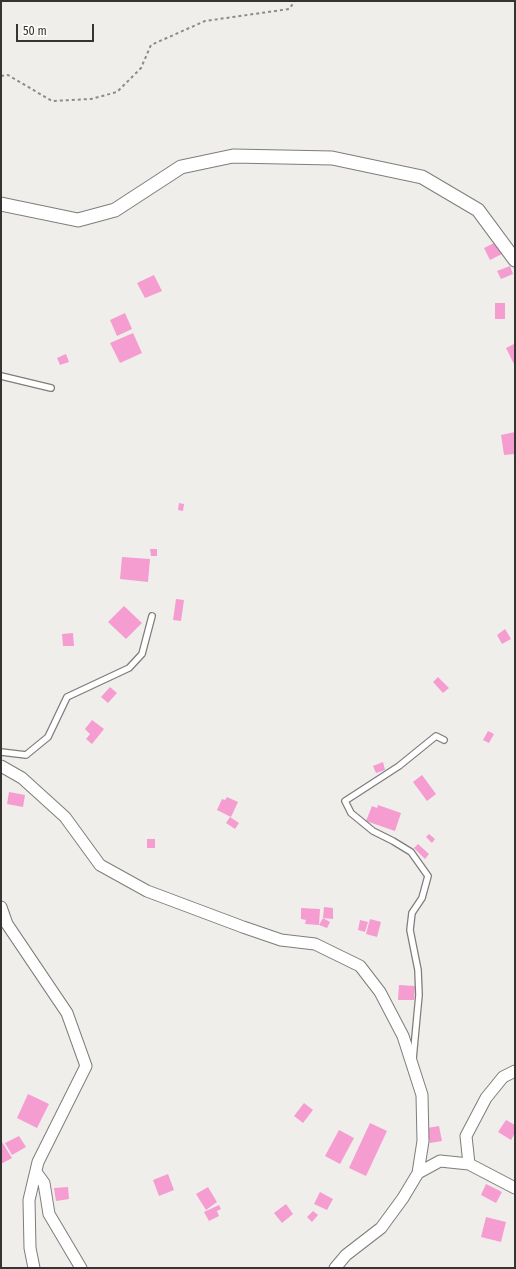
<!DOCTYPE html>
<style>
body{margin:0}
#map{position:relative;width:516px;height:1269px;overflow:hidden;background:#f0eeeb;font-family:"Fira Sans Condensed",sans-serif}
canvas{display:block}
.frame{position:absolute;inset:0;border:2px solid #353433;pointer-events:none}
.scale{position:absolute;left:16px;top:24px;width:78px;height:18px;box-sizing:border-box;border:2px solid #353433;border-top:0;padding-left:5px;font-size:12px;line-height:14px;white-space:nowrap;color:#353433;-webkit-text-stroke:3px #fdfcf8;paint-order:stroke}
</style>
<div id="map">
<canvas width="516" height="1269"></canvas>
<div class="frame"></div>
<div class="scale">50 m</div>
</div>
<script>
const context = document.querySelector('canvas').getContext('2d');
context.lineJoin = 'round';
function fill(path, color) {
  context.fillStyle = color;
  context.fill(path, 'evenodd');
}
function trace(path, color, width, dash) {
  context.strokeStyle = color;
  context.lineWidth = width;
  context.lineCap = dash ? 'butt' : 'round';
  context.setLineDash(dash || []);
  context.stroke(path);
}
const building = new Path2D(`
 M496,242L502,254L490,260L484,248Z
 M510,266L513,274L501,279L497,271Z
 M154,275L162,291L145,298L137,283Z
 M495,303H505V319H495Z
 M125,313L132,329L117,336L110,320Z
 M133,333L142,353L120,363L110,343Z
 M514,344L515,347V366L506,348Z
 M66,354L69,362L60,365L57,358Z
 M515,432V454L504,455L501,435Z
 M179,503L184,504L183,511L178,510Z
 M150,549H157V556H151Z
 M122,557L150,559L148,582L120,579Z
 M176,599L184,600L181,621L173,620Z
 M124,606L142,623L126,639L108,622Z
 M505,629L511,639L502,644L497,635Z
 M73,633L74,646H63L62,634Z
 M438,677L449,688L443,693L433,682Z
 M110,687L117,693L108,703L101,697Z
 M92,720L104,729L92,744L86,739L90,734L85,729Z
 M488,731L494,734L489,743L483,740Z
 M383,762L385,770L376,773L373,766Z
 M422,775L436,794L427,801L413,782Z
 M9,792L25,795L23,807L7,804Z
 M227,797L238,802L231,817L217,810L222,799L225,800Z
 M378,805L401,813L395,831L366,821L372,806L377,808Z
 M230,817L239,823L235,829L226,823Z
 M429,834L435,839L432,843L426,837Z
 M147,839H155V848H147Z
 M418,844L429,854L425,859L414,848Z
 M324,907L333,908V919L323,918Z
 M301,908L320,909L319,925L305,924L306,920L301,919Z
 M323,918L330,922L327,928L319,925Z
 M370,919L381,922L377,937L366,934Z
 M360,920L368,922L365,932L358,930Z
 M399,985L415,986L414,1000H398Z
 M28,1094L49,1104L37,1128L17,1118Z
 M304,1103L313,1110L303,1123L294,1116Z
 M506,1120L515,1125V1133L511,1140L498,1132Z
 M370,1123L387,1131L366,1176L349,1168Z
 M439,1126L442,1141L430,1143L427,1128Z
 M339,1130L354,1138L340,1164L325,1156Z
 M19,1136L26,1147L12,1155L5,1143Z
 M1,1142H2L12,1158L1,1164Z
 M168,1174L174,1190L159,1196L153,1180Z
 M486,1184L502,1192L496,1203L481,1195Z
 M68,1187L69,1199L56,1201L54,1188Z
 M208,1187L217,1202L206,1210L196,1194Z
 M320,1192L333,1199L327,1210L314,1204Z
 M286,1204L293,1214L282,1223L274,1213Z
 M219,1205L221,1209L217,1211L219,1216L209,1221L204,1212Z
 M313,1211L318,1215L312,1222L307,1217Z
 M486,1217L506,1222L501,1242L481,1237Z`);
const path = new Path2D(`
 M1,76L8,75L52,101L91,99L117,92L141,68L151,45L205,21L289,9L295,1`);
const service = new Path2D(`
 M1,376L51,388
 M1,752L26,755L48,737L67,697L129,668L142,654L152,616
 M413,1059L419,995L418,970L410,930L412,913L422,898L428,876L411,852L393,841L373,831L351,813L345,801L399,766L436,736L444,740`);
const minor = new Path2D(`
 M1,766L22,778L65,817L100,865L147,891L243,927L281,940L315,944L360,966L380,992L403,1036L422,1095L423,1141L418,1173L403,1198L381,1228L346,1255L335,1268
 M1,907L7,924L67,1013L86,1066L38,1162L29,1200L30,1248L34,1268
 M469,1164L466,1136L486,1098L503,1077L515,1071
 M36,1172L44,1183L49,1214L81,1268
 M418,1173L440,1161L469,1164L515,1188`);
const tertiary = new Path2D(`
 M1,204L78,220L115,210L181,167L233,156L332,158L422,177L478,210L515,260`);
fill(building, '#f59cd1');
trace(service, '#7e7d7a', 8);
trace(minor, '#7e7d7a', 13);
trace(tertiary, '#7e7d7a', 15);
trace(path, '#8c8b89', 2, [3, 3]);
trace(service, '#fff', 5.5);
trace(minor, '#fff', 11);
trace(tertiary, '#fff', 13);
</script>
